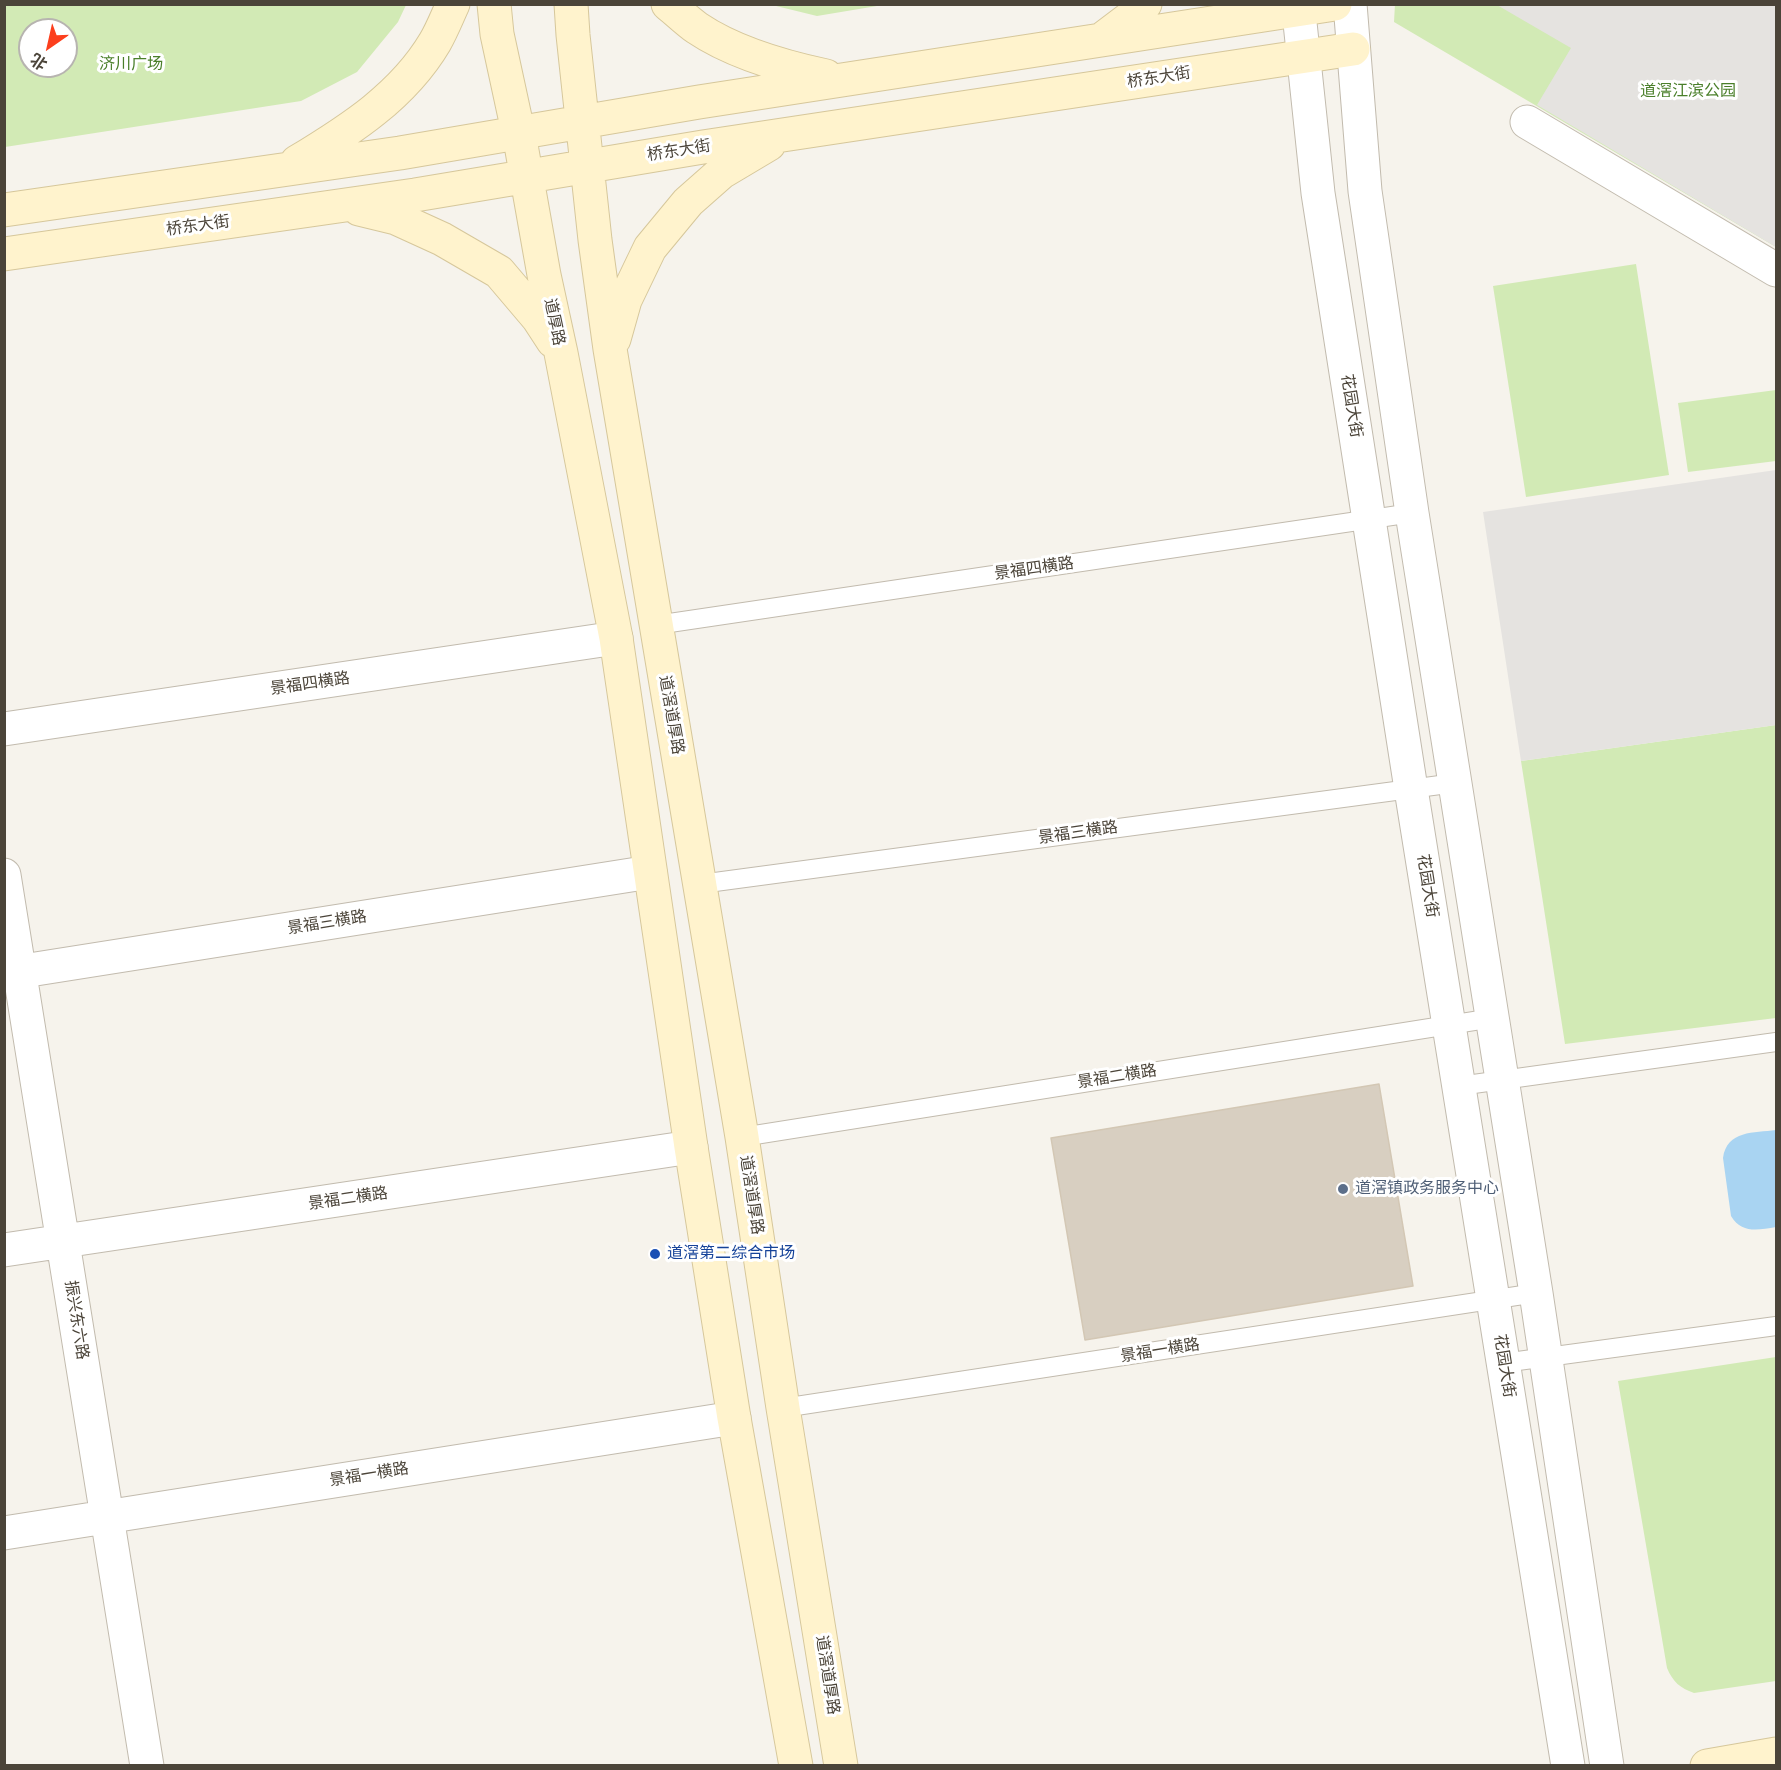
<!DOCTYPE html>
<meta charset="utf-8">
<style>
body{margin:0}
#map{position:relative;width:1781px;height:1770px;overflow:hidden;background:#f6f3ec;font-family:Arial,"Noto Sans SC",sans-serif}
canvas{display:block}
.frame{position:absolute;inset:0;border:6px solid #4b4439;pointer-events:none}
.north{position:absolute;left:18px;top:18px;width:60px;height:60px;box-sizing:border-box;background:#fff;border:2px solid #b7b4b0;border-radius:50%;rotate:214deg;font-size:16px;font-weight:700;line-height:24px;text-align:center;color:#4b4439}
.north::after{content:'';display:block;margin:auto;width:21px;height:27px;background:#fc3f1d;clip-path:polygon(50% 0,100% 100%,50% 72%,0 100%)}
</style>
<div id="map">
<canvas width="1781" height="1770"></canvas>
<div class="frame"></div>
<div class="north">北</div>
</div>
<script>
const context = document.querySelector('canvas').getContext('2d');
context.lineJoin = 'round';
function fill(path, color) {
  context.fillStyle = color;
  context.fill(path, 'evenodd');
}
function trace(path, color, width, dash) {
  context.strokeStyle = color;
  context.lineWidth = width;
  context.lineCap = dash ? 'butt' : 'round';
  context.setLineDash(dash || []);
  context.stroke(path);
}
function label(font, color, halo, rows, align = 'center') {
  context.font = font + ' Arial,"Noto Sans SC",sans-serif';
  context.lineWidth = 6;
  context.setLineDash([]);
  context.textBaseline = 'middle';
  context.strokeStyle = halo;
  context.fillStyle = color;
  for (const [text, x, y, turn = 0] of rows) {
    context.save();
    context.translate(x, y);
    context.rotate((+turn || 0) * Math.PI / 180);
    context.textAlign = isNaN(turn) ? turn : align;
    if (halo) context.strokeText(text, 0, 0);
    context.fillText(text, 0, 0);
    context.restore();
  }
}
const green = new Path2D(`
 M5,4H406V5L398,22L357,72L301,101L5,147ZM30,30H66V66H30Z
 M1395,4L1776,5V247L1394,22Z
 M772,5H883L817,16Z
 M1636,264L1669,475L1526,497L1493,286Z
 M1776,390V461L1688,472L1678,403Z
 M1776,725V1018L1565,1044L1521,761Z
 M1776,1357V1681L1694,1693C1680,1688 1673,1682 1667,1668L1618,1381Z`);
const parking = new Path2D(`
 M1497,5H1776V247L1537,105L1571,48Z
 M1776,470V725L1521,761L1483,512Z`);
const water = new Path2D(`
 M1776,1130V1227C1758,1230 1742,1234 1731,1216L1723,1158C1727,1130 1754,1133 1776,1130Z`);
const building = new Path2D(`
 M1379,1084L1413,1286L1085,1340L1051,1138Z`);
const lane = new Path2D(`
 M656,625L1412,513
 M700,884L1455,783
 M1459,1086L1776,1042
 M742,1137L1493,1018
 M1503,1363L1776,1326
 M783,1408L1536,1293`);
const street = new Path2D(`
 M1298,4L1318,193L1411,789L1568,1766
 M1350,4L1365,191L1412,513L1536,1293L1607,1766
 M1527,122L1776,270
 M4,729L616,638
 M4,875L147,1766
 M4,974L650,872
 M4,1250L691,1147
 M4,1533L734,1418`);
const secondary = new Path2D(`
 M494,4L497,34L521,145L544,275L561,353L616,638L691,1147L734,1418L796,1766
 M571,4L573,35L595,240L610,349L742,1137L783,1408L841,1766
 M668,4C678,12 687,21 697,28C734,53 784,67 826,76
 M1105,37L1138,12L1145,4
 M297,162C350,130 403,96 435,42C442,30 447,17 453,4
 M359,209L396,218L442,239L499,272L538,318L553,341
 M4,210L400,153L699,102L1335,4
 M4,254L415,195L703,147L1353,49
 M614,339L625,300L650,248L688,202L722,172L769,144
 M1707,1766L1776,1754`);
const markers = [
 [1343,1189,6,"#5c6f8a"],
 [655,1254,6,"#1a4fb4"]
];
const parkNames = [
 ["济川广场",131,65],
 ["道滘江滨公园",1688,92]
];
const streetNames = [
 ["桥东大街",1159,78,-9],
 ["桥东大街",679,151,-9],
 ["桥东大街",198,226,-8],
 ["道厚路",554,322,78],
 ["花园大街",1351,406,81],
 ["景福四横路",1034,569,-8],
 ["景福四横路",310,684,-8],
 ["道滘道厚路",671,715,80],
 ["景福三横路",1078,833,-8],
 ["花园大街",1427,886,81],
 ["景福三横路",327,923,-9],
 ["景福二横路",1117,1077,-9],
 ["道滘道厚路",751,1195,81],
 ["景福二横路",348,1199,-8],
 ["振兴东六路",76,1320,81],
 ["景福一横路",1160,1351,-9],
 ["花园大街",1504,1366,81],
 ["景福一横路",369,1475,-9],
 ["道滘道厚路",827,1675,81]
];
const serviceNames = [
 ["道滘镇政务服务中心",1355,1189]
];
const transitNames = [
 ["道滘第二综合市场",667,1254]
];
fill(green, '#d2eab5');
fill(parking, '#e5e3e0');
fill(water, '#a9d4f2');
fill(building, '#d8cfc1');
trace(building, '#d3c7b4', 1.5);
trace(lane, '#c2bbae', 20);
trace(street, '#c2bbae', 35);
trace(secondary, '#d6c79b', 35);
trace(lane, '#fff', 18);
trace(street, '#fff', 33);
trace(secondary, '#fff3cd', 33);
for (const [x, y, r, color] of markers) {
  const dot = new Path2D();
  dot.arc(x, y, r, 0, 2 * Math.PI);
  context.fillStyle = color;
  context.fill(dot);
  trace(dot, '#fff', 2);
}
label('16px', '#4a7f2a', '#fff', parkNames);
label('16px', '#4b4439', '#fff', streetNames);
label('16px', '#4e5e75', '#fff', serviceNames, 'left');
label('16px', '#164399', '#fff', transitNames, 'left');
</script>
